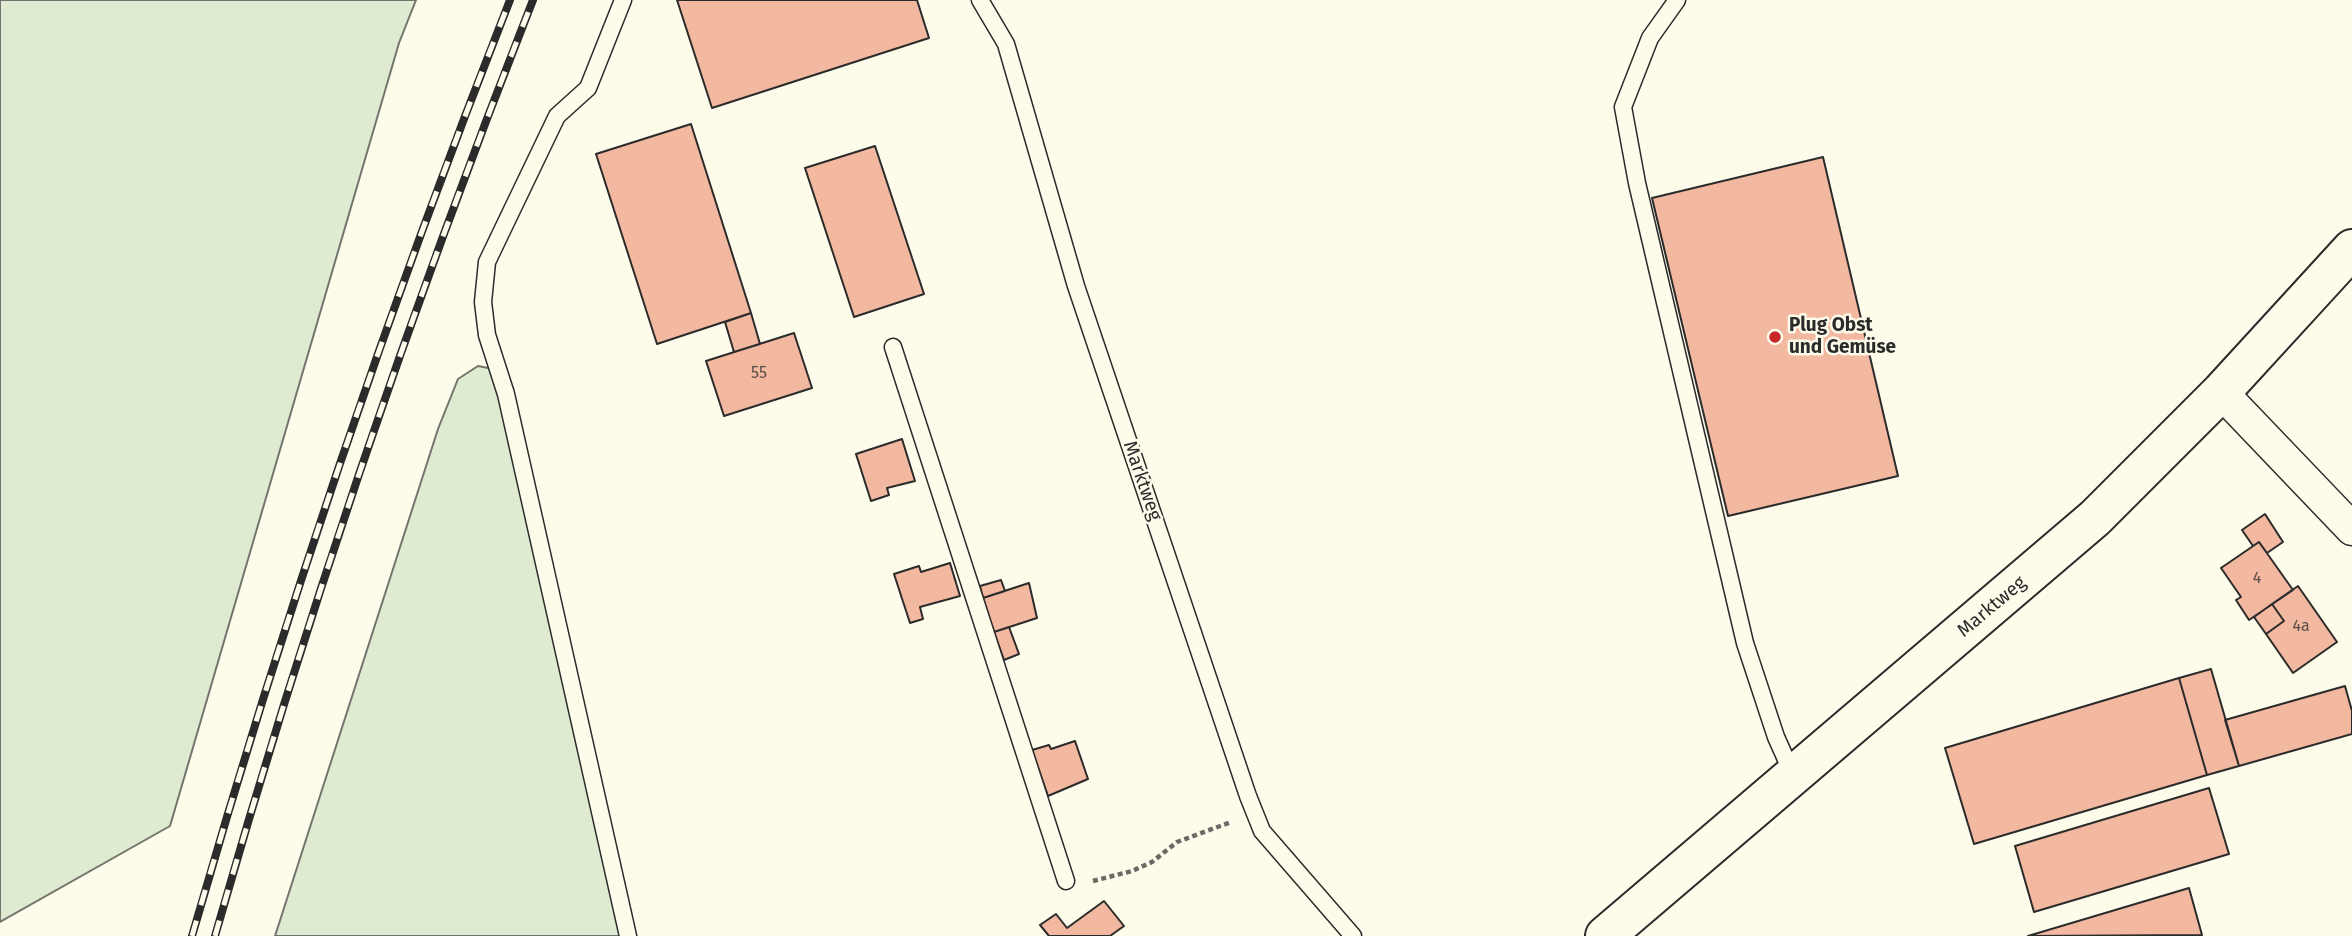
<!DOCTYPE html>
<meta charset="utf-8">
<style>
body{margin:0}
canvas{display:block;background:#fdfbea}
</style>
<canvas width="2352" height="936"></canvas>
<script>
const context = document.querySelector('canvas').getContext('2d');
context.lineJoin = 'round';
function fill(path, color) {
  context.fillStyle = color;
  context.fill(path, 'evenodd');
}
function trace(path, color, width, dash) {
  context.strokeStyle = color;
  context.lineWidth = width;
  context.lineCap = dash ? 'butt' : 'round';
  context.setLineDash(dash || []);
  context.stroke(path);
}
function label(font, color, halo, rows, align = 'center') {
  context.font = font + ' "Fira Sans",sans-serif';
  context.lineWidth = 5;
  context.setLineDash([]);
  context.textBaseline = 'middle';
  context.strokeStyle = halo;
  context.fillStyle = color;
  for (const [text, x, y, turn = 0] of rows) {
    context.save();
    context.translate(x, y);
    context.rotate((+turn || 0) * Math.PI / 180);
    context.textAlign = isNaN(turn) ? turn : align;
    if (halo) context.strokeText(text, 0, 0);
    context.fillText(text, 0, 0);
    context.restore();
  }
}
const green = new Path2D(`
 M0,0H416L399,43L170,826L0,922Z
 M478,366L503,371L514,396L632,936H275L438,429L458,379Z`);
const building = new Path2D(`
 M677,0H917L929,38L712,108Z
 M691,124L751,313L657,344L596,154Z
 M875,146L924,294L854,317L805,168Z
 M1823,157L1898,476L1728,516L1652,198Z
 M751,313L760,344L734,352L725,322Z
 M794,333L812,388L724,416L706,361Z
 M902,439L915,481L887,488L889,495L871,501L856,454Z
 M2265,514L2283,542L2267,553L2259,542L2253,546L2242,530Z
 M2259,542L2293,590L2249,620L2236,600L2241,597L2221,568Z
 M950,563L960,596L920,607L923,619L910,623L894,574L919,566L921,572Z
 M1001,580L1005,591L983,598L980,586Z
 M1029,583L1037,618L994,632L983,598Z
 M2298,586L2337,642L2293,673L2266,634L2284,621L2272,604Z
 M2272,604L2284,621L2266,634L2254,617Z
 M1009,627L1019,654L1004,660L994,632Z
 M2211,669L2239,766L2207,775L2179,678Z
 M2179,678L2207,775L1974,844L1945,748Z
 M2345,686L2352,711V734L2239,766L2225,720Z
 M1075,741L1088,779L1048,796L1032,750L1049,745L1051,749Z
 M2209,788L2229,854L2034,912L2015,846Z
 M2189,888L2202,935L2028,936Z
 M1104,901L1124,926L1110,936H1049L1040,925L1056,914L1067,928Z`);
const path = new Path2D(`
 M1093,881L1132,871L1152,862L1177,842L1231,822`);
const lane = new Path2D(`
 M623,0L588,88L557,116L487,262L483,302L487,335L506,394L628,936
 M980,0L1006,44L1076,286L1248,796L1262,831L1353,936
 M1677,0L1650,38L1623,107L1637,183L1745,643L1776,737L1793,775
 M893,347L1066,881`);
const street = new Path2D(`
 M2221,392L2352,529`);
const secondary = new Path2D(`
 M1605,936L2095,518L2221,392L2352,249`);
const rail = new Path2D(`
 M192,936C283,619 389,307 510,0
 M215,936C305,619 412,307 533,0`);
const markers = [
 [1775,337,7,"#c62828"]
];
const numberNames = [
 ["55",759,374],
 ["4",2257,579],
 ["4a",2301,627]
];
const poiNames = [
 ["Plug Obst",1789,326],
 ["und Gemüse",1789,348]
];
const streetNames = [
 ["Marktweg",1142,481,71],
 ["Marktweg",1992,607,-40]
];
fill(green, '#deebd1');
trace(green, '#74746e', 2);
fill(building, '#f2b8a0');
trace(building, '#2b2b2b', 2);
trace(lane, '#2b2b2b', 19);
trace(street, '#2b2b2b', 35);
trace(secondary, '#2b2b2b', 42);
trace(path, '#6a6964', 4.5, [5, 3.5]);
trace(lane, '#fdfbea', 16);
trace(street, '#fdfbea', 32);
trace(secondary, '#fdfbea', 38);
trace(rail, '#2b2b2b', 8);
trace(rail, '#fdfbea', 5, [16]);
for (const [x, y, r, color] of markers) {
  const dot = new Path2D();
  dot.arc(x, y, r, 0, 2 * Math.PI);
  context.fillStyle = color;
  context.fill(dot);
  trace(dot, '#fdfbea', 2.5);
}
label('16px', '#5d4e48', null, numberNames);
label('bold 19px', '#2b2b2b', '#fdfbea', poiNames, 'left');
label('19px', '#2b2b2b', '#fdfbea', streetNames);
</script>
